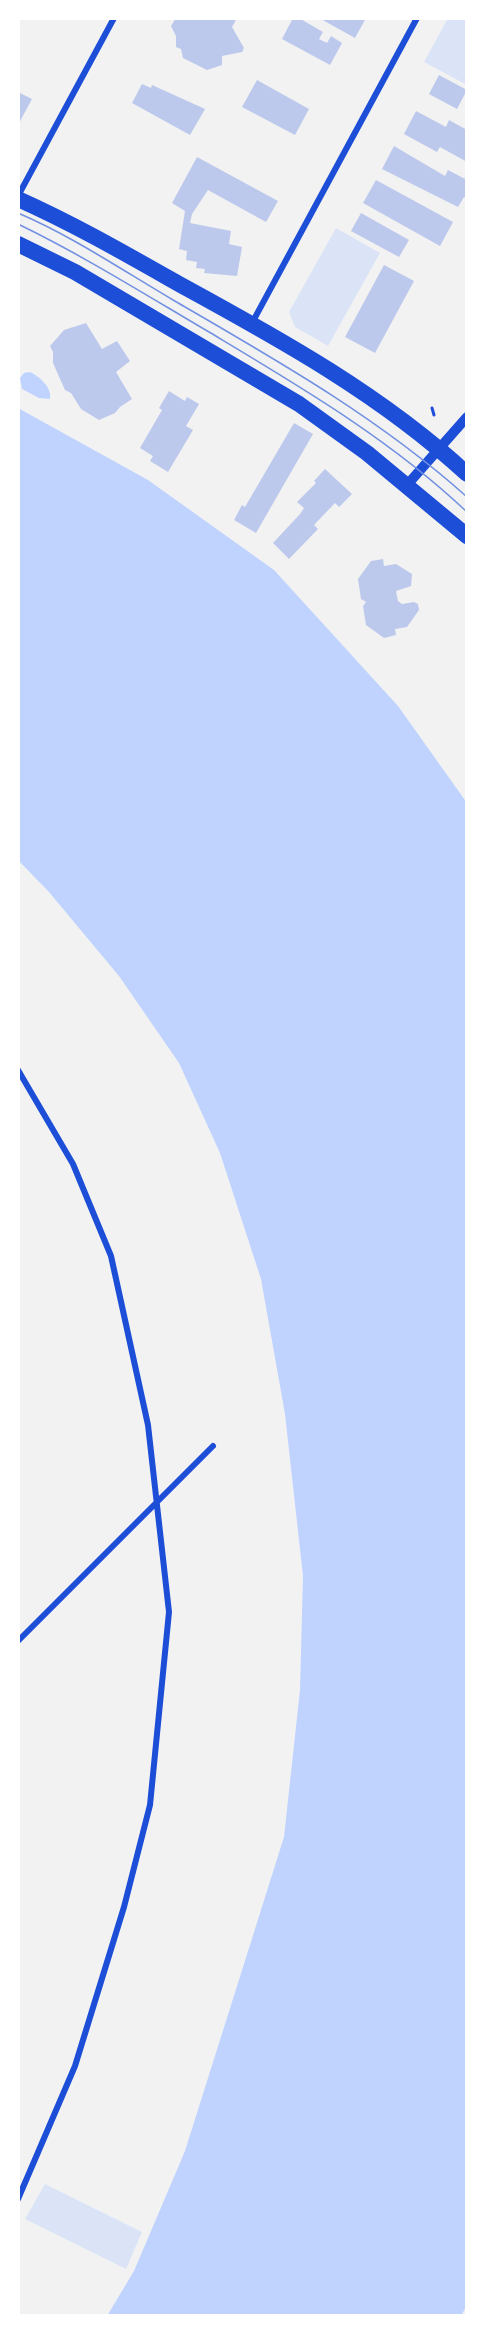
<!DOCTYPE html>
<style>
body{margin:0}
#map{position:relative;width:485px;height:2334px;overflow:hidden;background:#f2f2f2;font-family:Mulish,sans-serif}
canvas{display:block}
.frame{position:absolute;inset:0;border:20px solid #fff;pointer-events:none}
</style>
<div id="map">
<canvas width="485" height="2334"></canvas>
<div class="frame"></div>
</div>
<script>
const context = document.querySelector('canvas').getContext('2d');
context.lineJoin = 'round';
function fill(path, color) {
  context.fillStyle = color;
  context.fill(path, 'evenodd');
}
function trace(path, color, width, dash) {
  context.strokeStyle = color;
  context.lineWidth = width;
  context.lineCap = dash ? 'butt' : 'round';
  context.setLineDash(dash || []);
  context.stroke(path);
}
const green = new Path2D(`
 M448,18H467V85L424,62Z
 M336,228L380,253L328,346L295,327L289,312Z
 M45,2184L142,2232L126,2269L25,2219Z`);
const water = new Path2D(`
 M30,372C40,377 52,387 50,399L39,398L22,389L20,378L24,373Z
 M18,408L148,480L274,570L398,706L467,803V2305L461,2316H107L134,2271L185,2151L284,1837L300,1690L303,1576L285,1414L261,1279L220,1153L179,1063L119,976L49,892L18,860Z`);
const building = new Path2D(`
 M176,18H237L232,27L244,48L242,52L222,56V65L207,70L183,58L181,49L176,47V36L171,26Z
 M293,18H299L323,32L319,39L327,43L331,36L342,43L330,65L282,39Z
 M319,18H366L355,38Z
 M439,75L467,90L457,109L429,94Z
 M257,80L309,109L295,135L242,107Z
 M142,84L151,88L152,85L205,109L190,135L132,103Z
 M18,92L32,99L18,125Z
 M416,111L446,127L449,120L467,130V162L440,147L437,152L404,134Z
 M394,146L445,176L448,170L467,180V198L464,197L458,207L382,169Z
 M197,157L278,201L266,222L208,190L192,214L190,223L231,231L229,244L242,247L237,276L204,273L205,269L196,268L197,262L186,260L187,251L179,249L185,211L172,203Z
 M376,180L453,222L440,246L363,203Z
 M361,213L409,240L399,257L351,231Z
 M384,265L414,281L375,353L345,337Z
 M86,323L102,349L117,341L130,361L116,372L132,399L120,407L115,413L99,420L81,409L71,393L65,390L53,363V352L50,346L64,330Z
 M169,391L185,401L187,397L199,404L186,426L193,430L168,472L150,461L153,456L140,448L162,410L159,408Z
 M294,423L313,434L256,533L234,520L242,505L245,507Z
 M325,469L352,494L339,507L335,503L314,525L318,529L289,559L273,543L300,514L304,508L297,502L316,483L314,481Z
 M383,559L384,566L396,564L412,574L411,586L396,591L398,601L402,604L414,602L418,604L419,610L407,627L395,629L396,635L384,638L366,625L363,606L366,602L361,599L358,579L371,561Z`);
const path = new Path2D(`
 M432,408L434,415`);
const minor = new Path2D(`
 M18,196L114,18
 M252,323L417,18
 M18,1070L73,1164L111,1256L148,1425L169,1612L150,1805L124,1907L75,2066L18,2199
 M18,1641L213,1446`);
const tertiary = new Path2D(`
 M407,485L467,417`);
const trunk = new Path2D(`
 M18,199C74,224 126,254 179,284C280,339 383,396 467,474
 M18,244L75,272L299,404L367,453L467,536`);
const tram = new Path2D(`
 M18,213C72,236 122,270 173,300C275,359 379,418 467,497
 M18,224C84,256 146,295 209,332C299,386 390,439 467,512`);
fill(green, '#dbe4f7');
fill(water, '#bfd3fe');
fill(building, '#bdc9ec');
trace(path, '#1d4ed8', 3);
trace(minor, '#1d4ed8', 6);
trace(tertiary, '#1d4ed8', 10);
trace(trunk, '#1d4ed8', 16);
trace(tram, '#7290e2', 1.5);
</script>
